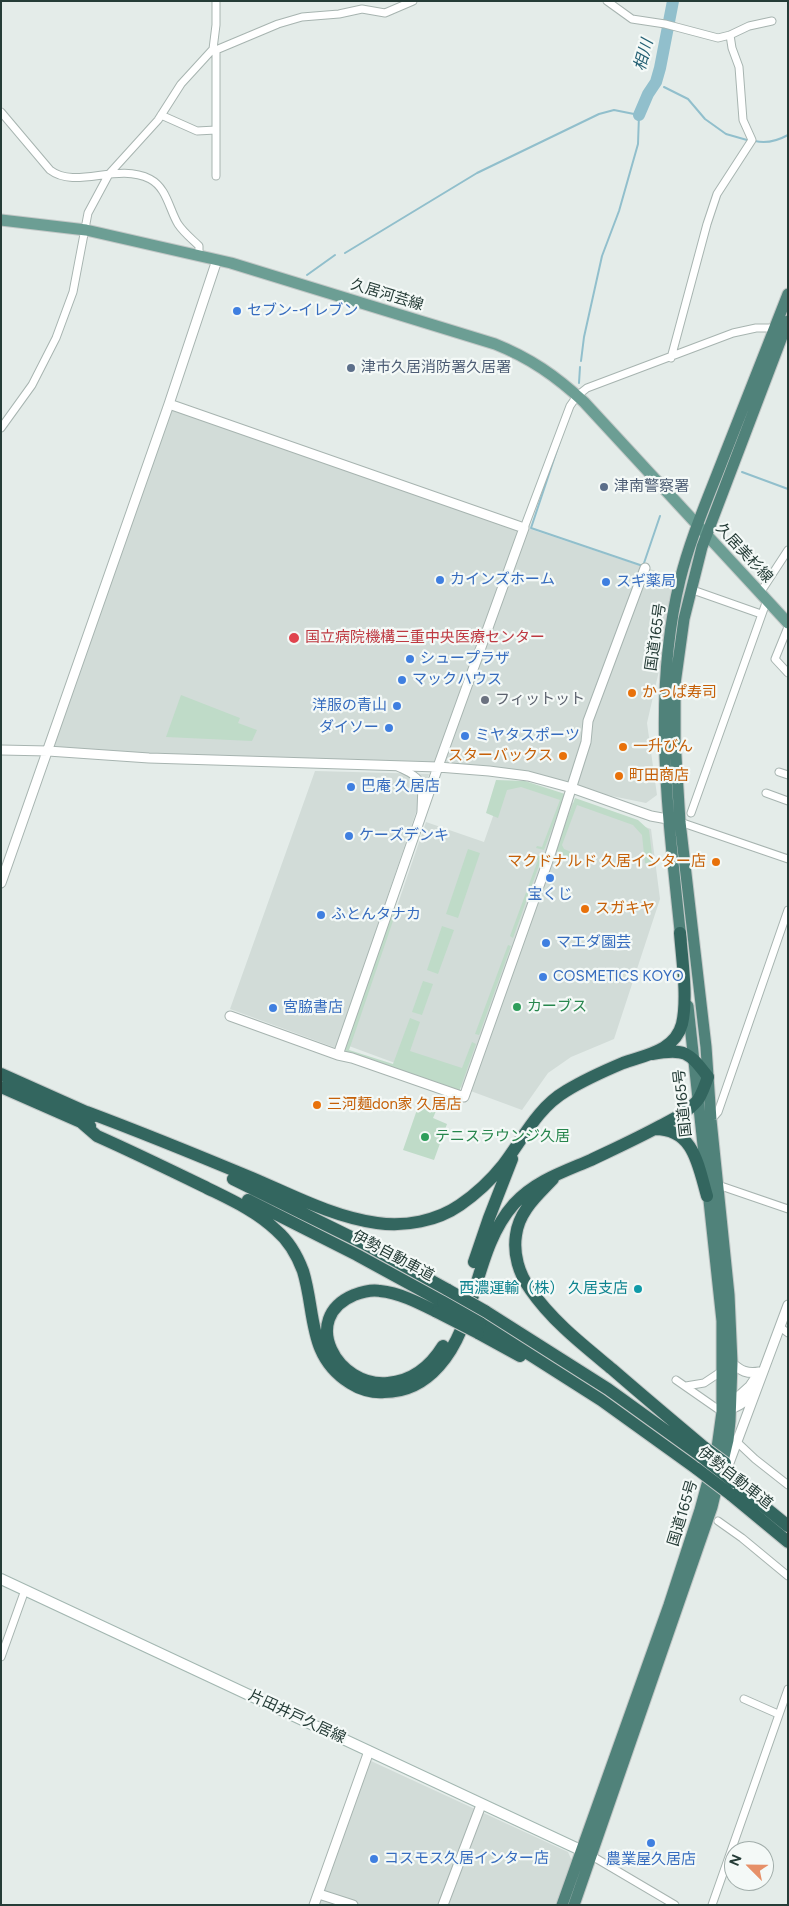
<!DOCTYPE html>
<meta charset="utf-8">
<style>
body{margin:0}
#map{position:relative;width:789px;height:1906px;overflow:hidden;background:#e4ece9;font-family:Figtree,sans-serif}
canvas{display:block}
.frame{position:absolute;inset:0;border:2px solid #253c37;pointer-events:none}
.north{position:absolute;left:724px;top:1841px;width:50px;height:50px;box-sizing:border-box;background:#f4f9f7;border:1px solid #a1adaa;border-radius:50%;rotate:293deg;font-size:14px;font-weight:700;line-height:20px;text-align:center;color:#253c37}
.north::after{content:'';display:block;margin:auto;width:18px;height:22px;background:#e69068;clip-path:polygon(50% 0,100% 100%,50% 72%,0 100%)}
</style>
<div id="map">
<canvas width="789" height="1906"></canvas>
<div class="frame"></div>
<div class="north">N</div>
</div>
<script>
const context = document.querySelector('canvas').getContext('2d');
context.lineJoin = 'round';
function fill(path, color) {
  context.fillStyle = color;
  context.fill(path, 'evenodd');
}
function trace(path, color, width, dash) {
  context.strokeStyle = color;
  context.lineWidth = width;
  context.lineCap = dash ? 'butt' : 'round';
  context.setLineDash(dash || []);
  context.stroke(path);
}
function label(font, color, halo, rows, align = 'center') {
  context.font = font + ' Figtree,"Noto Sans JP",sans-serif';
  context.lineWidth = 4.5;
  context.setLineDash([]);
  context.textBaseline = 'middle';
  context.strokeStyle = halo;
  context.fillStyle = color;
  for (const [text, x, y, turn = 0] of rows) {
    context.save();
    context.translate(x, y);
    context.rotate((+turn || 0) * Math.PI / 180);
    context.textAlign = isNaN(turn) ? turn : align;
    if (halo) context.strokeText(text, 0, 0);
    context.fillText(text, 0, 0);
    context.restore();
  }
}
const built = new Path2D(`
 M169,404L407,488L680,579L647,723L657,795L646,803L572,788L528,776L48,751Z
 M315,771L429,774L336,1048L230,1009Z
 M505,782L514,783L651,829L660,899L614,1039L571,1057L548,1073L522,1110L349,1046L426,822L484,842Z
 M371,1761L568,1852L572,1861L556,1905H317L368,1762Z`);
const green = new Path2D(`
 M181,695L240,718L238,723L257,730L252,741L166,737Z
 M496,780L525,781L565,794L544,850L536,848L537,846L542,847L560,800L521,787L507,790L498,818L486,813Z
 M575,798L638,820L649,830L653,863H645L642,835L633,825L577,805L562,845L564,849L576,854L575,859L559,854L556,848Z
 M468,849L480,853L458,918L446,914Z
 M534,854L542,857L513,938L510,936L538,860L532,858Z
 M399,913H402V915H395L349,1050L393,1064L410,1018L420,1022L410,1051L462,1068L472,1042L476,1044L459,1092L341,1053L388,917L392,918L393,914Z
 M442,926L454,930L438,974L427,970Z
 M508,945L511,946L479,1035L475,1034Z
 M423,981L433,984L422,1015L412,1012Z
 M419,1104L436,1111L433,1118L447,1124L434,1160L403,1150Z`);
const stream = new Path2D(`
 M656,82L657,83
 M664,87L688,99L705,119L726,134L747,140
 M755,141C767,144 777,141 788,135
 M345,253L477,173L599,114L614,110L639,115L638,144L619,211L602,256L584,337L581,361
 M307,275L335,255
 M579,383L580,367
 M560,441L531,528L643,566L660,516
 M742,472L788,489`);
const river = new Path2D(`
 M639,115L648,94L656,82L660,68L673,1`);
const minor = new Path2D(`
 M216,1V25L213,49L216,50V176
 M607,1L632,19L665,24L718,38L730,35L749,26L772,21
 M216,50L278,24L302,17L339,14L362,9L385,13L413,1
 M1,112L50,170C76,190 117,162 150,179C167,188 169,209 178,224C184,233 192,239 199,246V255
 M161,115L197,131L216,130
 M671,358L707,224L717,194L752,140L743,120L739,67L732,48L730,35
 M1,428L32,385L56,338L73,292L88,213L109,174L158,120L181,84L213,49
 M524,528L570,406L577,396L587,388L733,333L756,328H778
 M690,589L761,614
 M760,593L788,550
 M788,627L775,659L788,673
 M398,767C408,772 417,775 422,785L421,811
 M779,772L788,775
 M766,793L788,801
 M691,813L767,600
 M680,822L788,859
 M711,1120L718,1112L788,910
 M718,1185L788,1209
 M780,1327L788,1333
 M676,1380L722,1412
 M686,1386L704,1383L722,1371
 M737,1442L755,1459L788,1485
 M718,1521L742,1538L788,1576
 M1,1657L25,1590
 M744,1699L778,1714
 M592,1856L675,1905
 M712,1905L788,1689`);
const tertiary = new Path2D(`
 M169,404L524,528L440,761L338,1055
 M1,750L48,751L149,758L438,767L489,771L528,776L572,788L651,816L673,820
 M1,883L169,404L217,260
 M230,1016L338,1055L352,1058L464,1097L550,855L586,742L588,721L645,568
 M732,1363C741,1371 747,1374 759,1372
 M729,1405L750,1386L756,1377
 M725,1411C737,1407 744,1404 751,1394
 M726,1471L788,1305
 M319,1894L353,1905
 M314,1905L369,1751
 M443,1905L481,1805`);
const secondary = new Path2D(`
 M1,1579L589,1854`);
const primary = new Path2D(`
 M1,220L86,230L231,263L495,344C530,358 556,376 584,402L788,623`);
const trunk = new Path2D(`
 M681,940C669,821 651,698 680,580C690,539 708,498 723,459C745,404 766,349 788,294
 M562,1905L669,1605L700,1510L717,1448L722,1412V1321L688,1006
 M574,1905L712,1507L728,1440L730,1421L732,1363L729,1295L711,1120L706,1047L680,822L675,740V684L684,619L702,547L788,321`);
const motorway = new Path2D(`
 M1,1074L95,1116
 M1,1087L90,1126
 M87,1112C143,1133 197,1155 252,1178C292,1195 333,1217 377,1223C405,1227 437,1221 460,1205C476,1194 491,1180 503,1165C523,1139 537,1108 566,1091C584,1080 604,1071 623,1063C645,1055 675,1051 682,1024C688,999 682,959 680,933
 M82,1123L97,1136C133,1152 168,1169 203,1186C229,1199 255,1210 276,1230C289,1241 297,1255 303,1271C316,1313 307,1356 350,1383C359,1389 372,1393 384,1392C406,1392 424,1383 439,1366C478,1323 473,1250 514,1204C535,1181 563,1172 591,1160C614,1149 638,1138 660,1126C673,1119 687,1113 697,1101C702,1095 705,1084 708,1077C689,1052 685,1048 652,1054
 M655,1129C694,1129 698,1165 707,1196
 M233,1179L363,1243L448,1290
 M553,1179C537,1196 519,1211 516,1235C513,1254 519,1274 530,1289C552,1321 583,1345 612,1369C643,1396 674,1422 705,1448
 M248,1200L357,1255L443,1302
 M474,1262L489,1218L512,1159
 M485,1311L608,1389L701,1456
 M437,1312C419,1303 400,1293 380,1291C371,1289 362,1292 354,1295C299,1318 337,1388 388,1383C413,1381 430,1367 443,1346
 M480,1323L601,1400L697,1469
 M478,1333L520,1356
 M734,1482L788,1526
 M730,1494L788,1542`);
const motorwayBridge = new Path2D(`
 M448,1290L485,1311
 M443,1302L480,1323
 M437,1312L478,1333
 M705,1448L725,1463
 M701,1456L734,1482
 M697,1469L730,1494`);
const markers = [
 [237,311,5,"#3f7fe0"],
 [351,368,5,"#5c6f8a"],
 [604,487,5,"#5c6f8a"],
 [440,580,5,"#3f7fe0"],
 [606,582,5,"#3f7fe0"],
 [294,638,6,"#e0444e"],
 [410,659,5,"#3f7fe0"],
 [402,680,5,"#3f7fe0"],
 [632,693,5,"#e8710a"],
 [485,700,5,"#6b7280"],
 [397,706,5,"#3f7fe0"],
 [389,728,5,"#3f7fe0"],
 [465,736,5,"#3f7fe0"],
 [623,747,5,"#e8710a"],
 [563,756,5,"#e8710a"],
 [619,776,5,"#e8710a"],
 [351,787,5,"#3f7fe0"],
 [349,836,5,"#3f7fe0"],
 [716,862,5,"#e8710a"],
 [550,878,5,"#3f7fe0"],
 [585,909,5,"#e8710a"],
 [321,915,5,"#3f7fe0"],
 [546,943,5,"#3f7fe0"],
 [543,977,5,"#3f7fe0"],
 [517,1007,5,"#2e9e5b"],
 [273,1008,5,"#3f7fe0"],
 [317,1105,5,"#e8710a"],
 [425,1137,5,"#2e9e5b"],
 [638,1289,5,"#0f9aa8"],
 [651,1843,5,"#3f7fe0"],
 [374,1859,5,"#3f7fe0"]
];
const streetNames = [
 ["久居河芸線",387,295,17],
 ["久居美杉線",744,553,47],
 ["国道165号",656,637,-82],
 ["国道165号",683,1103,-96],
 ["伊勢自動車道",393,1256,28],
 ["伊勢自動車道",735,1478,38],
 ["国道165号",683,1513,-73],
 ["片田井戸久居線",297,1717,25]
];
const shopNames = [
 ["セブン-イレブン",247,311],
 ["カインズホーム",450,580],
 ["スギ薬局",616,582],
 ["シュープラザ",420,659],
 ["マックハウス",412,680],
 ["洋服の青山",387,706,"right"],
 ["ダイソー",379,728,"right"],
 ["ミヤタスポーツ",475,736],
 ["巴庵 久居店",361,787],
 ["ケーズデンキ",359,836],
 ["宝くじ",550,895,"center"],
 ["ふとんタナカ",331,915],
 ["マエダ園芸",556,943],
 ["COSMETICS KOYO",553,977],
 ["宮脇書店",283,1008],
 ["コスモス久居インター店",384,1859],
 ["農業屋久居店",651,1860,"center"]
];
const serviceNames = [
 ["津市久居消防署久居署",361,368],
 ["津南警察署",614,487]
];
const healthNames = [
 ["国立病院機構三重中央医療センター",305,638]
];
const foodNames = [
 ["かっぱ寿司",642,693],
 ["一升びん",633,747],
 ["スターバックス",553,756,"right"],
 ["町田商店",629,776],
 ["マクドナルド 久居インター店",706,862,"right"],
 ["スガキヤ",595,909],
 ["三河麺don家 久居店",327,1105]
];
const worshipNames = [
 ["フィットット",495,700]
];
const leisureNames = [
 ["カーブス",527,1007],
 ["テニスラウンジ久居",435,1137]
];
const cultureNames = [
 ["西濃運輸（株） 久居支店",628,1289]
];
const waterNames = [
 ["相川",644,55,-75]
];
fill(built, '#d2dcd8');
fill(green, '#bfdbc8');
trace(stream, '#91bfcc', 2);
trace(river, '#91bfcc', 12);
trace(minor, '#a7b4b0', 9);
trace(tertiary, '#a7b4b0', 11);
trace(secondary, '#a3b7b1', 12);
trace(primary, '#c2c8c7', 13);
trace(trunk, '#c2c8c7', 13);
trace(motorway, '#c2c8c7', 14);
trace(minor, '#fff', 7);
trace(tertiary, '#fff', 9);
trace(secondary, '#fff', 10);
trace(primary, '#6c9e94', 11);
trace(trunk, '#50827a', 11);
trace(motorway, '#33665f', 12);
trace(motorwayBridge, '#c2c8c7', 14, []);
trace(motorwayBridge, '#33665f', 12);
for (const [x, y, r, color] of markers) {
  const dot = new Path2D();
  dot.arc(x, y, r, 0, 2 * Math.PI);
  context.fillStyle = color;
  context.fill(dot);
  trace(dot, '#f4f9f7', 2);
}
label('15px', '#253c37', '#f4f9f7', streetNames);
label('15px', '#366cbe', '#f4f9f7', shopNames, 'left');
label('15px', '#4e5e75', '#f4f9f7', serviceNames, 'left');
label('15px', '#be3a42', '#f4f9f7', healthNames, 'left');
label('15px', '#c56008', '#f4f9f7', foodNames, 'left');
label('15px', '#5b616d', '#f4f9f7', worshipNames, 'left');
label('15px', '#27864d', '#f4f9f7', leisureNames, 'left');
label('15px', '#0d838f', '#f4f9f7', cultureNames, 'right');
label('italic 16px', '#246073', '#f4f9f7', waterNames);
</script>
